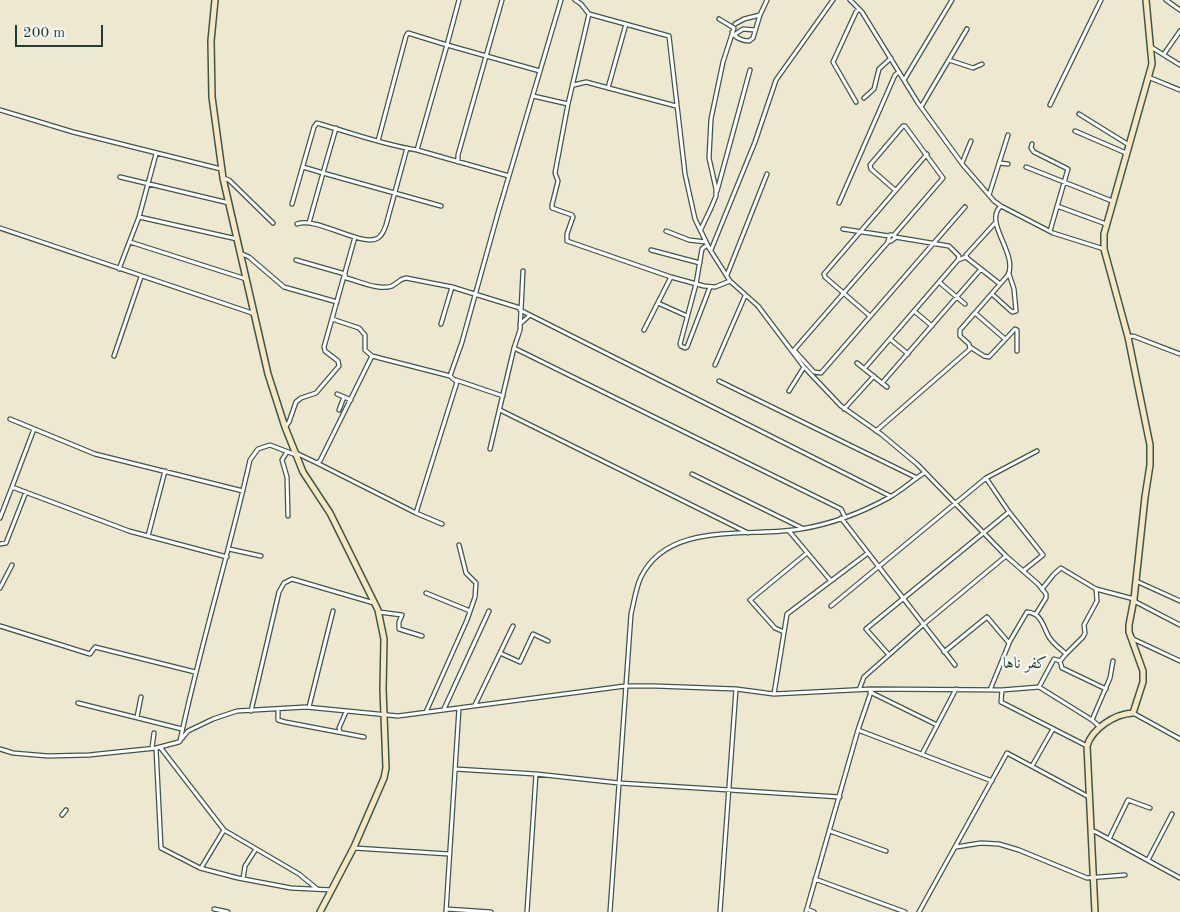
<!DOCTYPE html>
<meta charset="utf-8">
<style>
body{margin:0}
#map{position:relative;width:1180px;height:912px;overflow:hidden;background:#ede8cf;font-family:"Old Standard TT",serif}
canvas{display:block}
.scale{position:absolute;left:15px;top:25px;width:88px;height:22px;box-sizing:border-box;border:2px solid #1f3d34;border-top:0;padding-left:6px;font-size:15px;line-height:18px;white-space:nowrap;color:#1f3d34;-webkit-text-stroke:4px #f6f6f2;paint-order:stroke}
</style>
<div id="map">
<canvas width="1180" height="912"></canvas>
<div class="scale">200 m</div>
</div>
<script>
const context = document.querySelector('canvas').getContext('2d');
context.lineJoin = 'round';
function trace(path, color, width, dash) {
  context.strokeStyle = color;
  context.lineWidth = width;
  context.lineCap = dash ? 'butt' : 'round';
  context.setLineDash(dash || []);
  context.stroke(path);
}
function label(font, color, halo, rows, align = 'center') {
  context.font = font + ' "Old Standard TT",Amiri,serif';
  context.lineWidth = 4.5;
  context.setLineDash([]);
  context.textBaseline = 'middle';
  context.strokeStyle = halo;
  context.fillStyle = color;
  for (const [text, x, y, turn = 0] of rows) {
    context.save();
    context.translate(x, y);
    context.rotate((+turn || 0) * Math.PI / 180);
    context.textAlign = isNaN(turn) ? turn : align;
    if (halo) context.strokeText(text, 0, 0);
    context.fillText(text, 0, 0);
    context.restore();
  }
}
const street = new Path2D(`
 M575,0L581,4L589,14
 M850,0L862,12L918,103L963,165L994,201L1001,206L1053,233L1104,249
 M1166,0L1180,10
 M735,24L744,19L760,15
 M732,32C735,38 743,41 749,41L753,38L760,15L767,0
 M734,35L743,29L755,30
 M1151,47L1180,65
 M1164,54L1180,31
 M949,60L973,68L982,64
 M540,71L561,0
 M1148,77L1180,90
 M904,80L952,0
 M574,85L586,82L676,106
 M608,88L626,24
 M533,96L568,104L555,173L558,181L552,205V208L572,215L573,217L567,234V241L671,277L704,286L715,287L730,281
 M864,98L874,89L879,69L891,58
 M856,102L833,62L856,12L859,9
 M568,104L589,14L669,36L685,174L695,219L709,248L730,281L758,306L804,367L841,406L881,434L917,464L1006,556L1038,584L1046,594V598L1036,614
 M1050,105L1101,0
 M921,107L967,29
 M0,110L73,132L221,169
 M1079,114L1129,145
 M336,128L323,173L441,206
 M1075,131L1126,153
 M1032,144L1031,148L1034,152L1068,169L1050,231
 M417,150L509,176
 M458,162V155L502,0
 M962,163L971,141
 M999,163L1008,164
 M303,167L323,173L309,223
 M1026,167L1112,201
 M120,177L229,203
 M223,178L229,180L273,223
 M717,191L750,70
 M989,195L1008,135
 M839,203L895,75L899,72
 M292,204L314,127L317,123L320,124C352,133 384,145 417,150L447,45L408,33L406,36L378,141
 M1057,206L1106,224
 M139,217L237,239
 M996,222L966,255L967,258L1000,284
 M297,224C316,216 363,248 378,238C383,235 384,230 386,225L407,148
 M0,228L255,314
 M701,229L711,208L716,196V189L709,158L711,119L723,62L734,28L719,19
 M843,229L889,236
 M666,231L689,240L706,242
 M894,235H890L888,241H891L895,238L894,235L943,178L905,126H903L870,165L871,169L895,190
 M895,237L949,246L959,256L958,260L966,257
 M130,242L246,279
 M707,245L702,249L696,284L680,344L681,346L685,348L687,347L710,287
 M651,250L700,263
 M711,250L755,142L776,80L833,0
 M240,253L249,257L284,287L337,302
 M296,260L345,274L346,278C359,281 379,291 392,286C398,283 399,279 406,278L452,287L520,308
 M119,269L139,217L156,154
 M727,275L767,174
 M939,282L965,304
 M992,294L1012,312L1016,311L1014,289L1009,274
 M658,303L687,316
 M520,310L890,496
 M914,311L932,326
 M975,313L1005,339
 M870,316L825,277L824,274L927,154
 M441,324L452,287
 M520,324L530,315
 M644,330L671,277
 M1128,337L1133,336L1180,354
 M890,339L908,354
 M970,347L984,356L989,357L1015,329L1017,330V351
 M514,348L841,509L845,517
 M794,350L814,372L821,373L965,207
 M794,350L889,241
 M114,356L141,277
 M857,363L887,387
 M715,365L745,296
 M864,369L958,260
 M450,376L462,342L498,213L540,71L447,45L459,0
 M456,380L503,396
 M719,381L917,478
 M882,383L981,269
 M789,391L804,367
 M337,394L351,400
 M844,409L874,376
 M339,410L344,397
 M500,410L748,533
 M10,419L95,454L243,491
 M285,427L289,422L296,402L301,398L316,393L339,366L338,361L325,351L324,347L355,237
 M876,431L970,349L969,344L960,336V330L1008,275C1018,254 984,223 1000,207
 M490,449L514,348L520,330L523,271
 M287,452L282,460L287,477L288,516
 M296,453L317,463L320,461L372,356
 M317,463L416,513L457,382L450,376L372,356L365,350V335L359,328L332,319
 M692,474L802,528
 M986,478L1009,512L1043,555L1023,571
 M12,487L34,429
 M416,513L442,524
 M0,518L12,487L129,531L227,557
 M841,518L955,665
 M789,531L831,581
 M148,536L165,471
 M0,544L6,543L26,492
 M229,549L261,556
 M1136,581L1180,601
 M0,588L12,565
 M1042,589L1054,574L1061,568L1096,589L1134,599
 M426,593L470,611
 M1134,601L1180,625
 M831,606L986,478L1037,451
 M379,612L402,615L399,622V629L422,636
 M0,626L90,654L95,647L195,672
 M784,632L775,628L750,600L807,553
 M1132,637L1133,639L1180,661
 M944,652L987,617L1009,643
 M500,653L520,662L533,634L548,641
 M1066,654L1083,637L1085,633L1084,625L1097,601L1096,589
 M889,655L866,629L1009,512
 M1039,687L1054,659L1060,661
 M859,690L864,677L924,624L1006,556
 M990,690L1010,641L1027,612C1042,613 1043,627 1049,637C1053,644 1061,649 1066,654L1060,661L1062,668L1106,689
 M1002,690L1001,702L1087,746
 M870,692L937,725
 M774,694L787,614L868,553
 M78,703L182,729
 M475,705L513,626
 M309,707L333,611
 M278,709V720L285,722L364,737
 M444,709L489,611
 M251,711L279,592L284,583L292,579L374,603
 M426,712L467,620L475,597L476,583L466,573L459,545
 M1133,713L1180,739
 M137,717L141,697
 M1092,720L1110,678L1113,661
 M858,730L992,781
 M340,732L339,728L346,712
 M180,741C200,646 229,554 250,460L258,449L270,445L296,455
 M160,747L224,830L299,874L316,888
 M152,748L154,733
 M156,748L161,848L200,868L238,878L291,888L332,890
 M0,749L13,753L48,756L89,755L156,748L179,742L188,731L213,719L237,711L306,707L398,716L625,686H655L736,689L774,694L872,689L1002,690L1039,687L1092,720L1100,727
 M922,754L956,689
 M1032,766L1053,729
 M455,769L536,774L619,783L840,797
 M62,815L66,810
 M830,831L886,851
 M1092,831L1096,832L1180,878
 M1109,839L1128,800L1150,808
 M956,847L981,843L999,844L1019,850L1087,878L1125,875
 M354,848L449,854
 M1148,860L1172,814
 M201,868L224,830
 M243,879L245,866L256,849
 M815,879L905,912
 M214,909L228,912
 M446,909L491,912
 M807,909L814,912
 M446,912L459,708
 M527,912L536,774
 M610,912L631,614C634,602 636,587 641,577C669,520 749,538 801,529C831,524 863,512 890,497C902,490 913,480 924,473
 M720,912L736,689
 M806,912L858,730L872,689
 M919,912L1007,753L1089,797`);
const secondary = new Path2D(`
 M215,0L211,41L212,97L223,178L237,239L268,374L285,427L303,472L330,513L378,610L384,639L383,689L386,768L384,778L354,847L320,912
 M1095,912L1087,746C1092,729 1114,714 1133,713L1143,682V671L1129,632V625L1134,599L1145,497L1150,465V445L1128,337L1104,249V234L1152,64L1146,0`);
const quarterNames = [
 ["كفر ناها",1025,664]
];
trace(street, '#3e574b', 5.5);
trace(secondary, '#3e574b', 8);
trace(street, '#fff', 3);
trace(secondary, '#f7e8c3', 5);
label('16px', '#1f3d34', '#f6f6f2', quarterNames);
</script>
